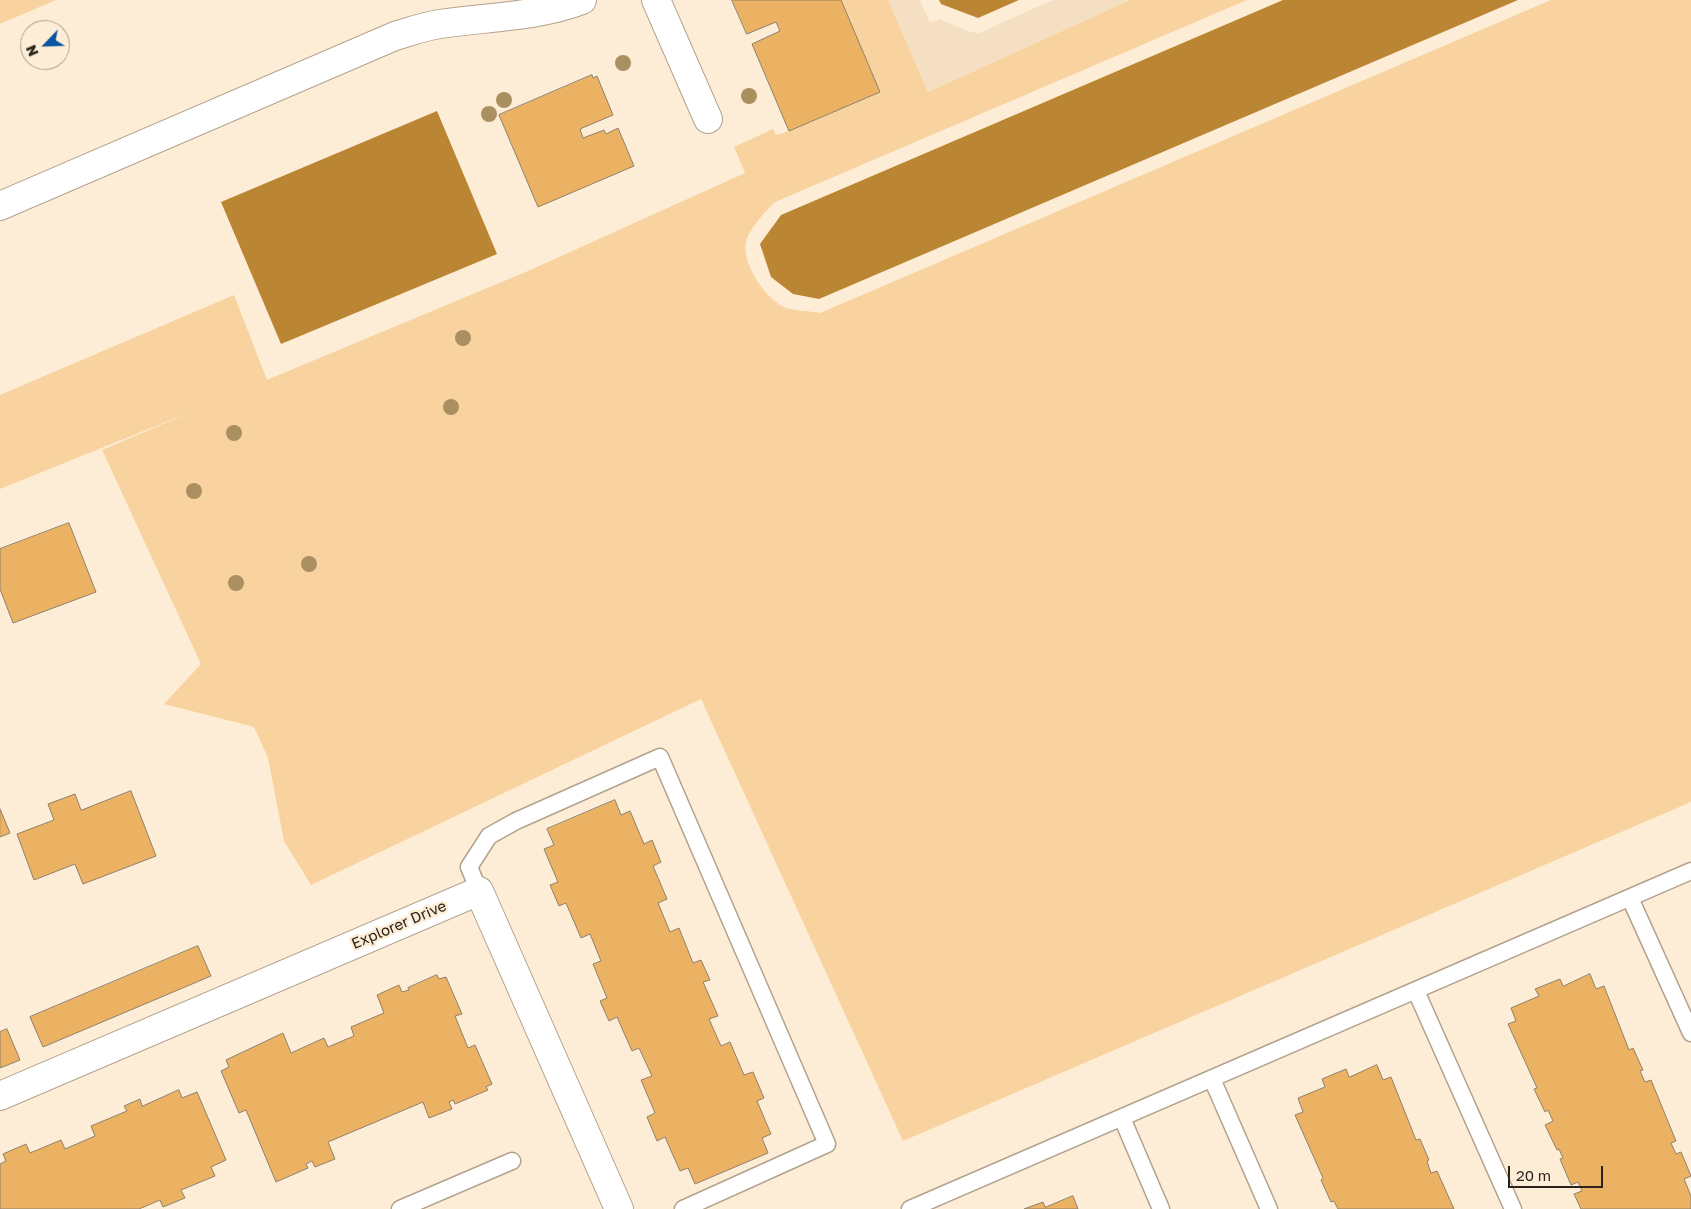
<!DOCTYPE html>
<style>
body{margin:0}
#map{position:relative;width:1691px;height:1209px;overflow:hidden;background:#feedd6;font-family:"Golos Text",sans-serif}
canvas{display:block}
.north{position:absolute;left:20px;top:20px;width:50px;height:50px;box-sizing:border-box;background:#feedd6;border:1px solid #a99c8b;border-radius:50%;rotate:246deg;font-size:14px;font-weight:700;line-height:20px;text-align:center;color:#29231b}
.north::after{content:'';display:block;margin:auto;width:18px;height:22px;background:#0a56a5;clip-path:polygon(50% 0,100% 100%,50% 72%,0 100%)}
.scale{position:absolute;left:1508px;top:1166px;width:95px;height:22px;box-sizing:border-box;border:2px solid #29231b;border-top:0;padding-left:6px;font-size:15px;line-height:18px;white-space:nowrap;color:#29231b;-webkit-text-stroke:4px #feedd6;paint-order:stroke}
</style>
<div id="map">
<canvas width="1691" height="1209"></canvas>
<div class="north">N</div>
<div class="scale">20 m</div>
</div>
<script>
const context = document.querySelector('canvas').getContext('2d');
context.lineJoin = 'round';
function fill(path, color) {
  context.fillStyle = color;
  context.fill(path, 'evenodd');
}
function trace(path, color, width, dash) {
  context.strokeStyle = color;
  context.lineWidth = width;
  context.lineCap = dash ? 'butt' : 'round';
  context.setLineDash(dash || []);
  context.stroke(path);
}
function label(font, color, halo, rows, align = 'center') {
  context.font = font + ' "Golos Text",sans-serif';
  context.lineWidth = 5;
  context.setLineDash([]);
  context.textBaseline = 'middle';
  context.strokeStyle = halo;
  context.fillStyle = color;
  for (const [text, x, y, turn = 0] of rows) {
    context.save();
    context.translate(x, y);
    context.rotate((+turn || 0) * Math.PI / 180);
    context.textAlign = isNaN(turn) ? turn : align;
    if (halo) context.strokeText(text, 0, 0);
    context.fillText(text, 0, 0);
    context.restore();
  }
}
const built = new Path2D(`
 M888,0H920L930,23L940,19L970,32L979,33L1053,0H1130L928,92Z`);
const green = new Path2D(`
 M0,0H56L0,24Z
 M841,0H888L928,92L1130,0H1247L775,202C767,209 747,232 746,242C741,263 766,300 786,308C796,311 809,311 820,313L1551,0H1691V802L903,1141L701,699L311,885L284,841L268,758L254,727L164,704L201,664L102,450L193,411L0,489V395L234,295L267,380L528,271L745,173L734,147L773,129L776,135L789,131L880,92Z`);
const water = new Path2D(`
 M939,0H1019L978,18L941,4Z
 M1283,0H1518L819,299L793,294L771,277L760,244L781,215Z
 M437,111L497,254L281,344L221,202Z`);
const building = new Path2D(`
 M732,0H841L880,92L789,131L752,44L780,31L776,22L747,34Z
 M592,75L593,78L597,76L613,115L580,129L583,138L604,130L606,134L618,128L634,166L538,207L499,115Z
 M69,523L96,592L13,623L0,589V549Z
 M131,791L156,856L83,884L75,864L34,880L17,834L54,820L48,804L75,794L81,810Z
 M615,800L621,815L630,811L644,844L652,840L661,862L653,866L667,899L658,903L670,932L679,928L693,963L701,960L710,980L703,982L718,1016L709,1019L721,1046L730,1042L744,1075L753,1072L764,1098L757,1101L771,1134L762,1138L768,1153L695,1184L688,1168L680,1171L665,1137L657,1141L647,1117L655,1113L641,1080L652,1076L639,1048L632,1051L617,1017L609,1021L600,1001L607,998L593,964L601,961L590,934L581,938L566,903L559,906L550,885L558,882L544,849L554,845L547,829Z
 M0,809L10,833L0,837Z
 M198,946L211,976L43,1047L30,1017Z
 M1590,974L1596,989L1604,986L1629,1050L1633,1048L1643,1070L1640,1071L1645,1082L1651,1080L1676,1141L1671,1143L1676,1154L1681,1152L1691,1176L1684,1179L1691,1196V1209H1581L1574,1194L1582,1191L1578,1182L1571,1185L1560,1159L1563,1158L1559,1149L1557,1150L1545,1125L1553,1121L1548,1110L1545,1112L1534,1089L1537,1088L1508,1024L1516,1021L1511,1008L1539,996L1535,989L1560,979L1563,986Z
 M437,975L439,979L446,977L462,1014L455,1016L468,1048L475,1045L492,1084L486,1087L488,1090L455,1104L453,1100L449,1102L452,1109L429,1118L423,1102L328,1142L335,1159L315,1167L312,1161L306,1164L308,1168L276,1182L246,1110L239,1113L221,1071L229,1067L226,1060L283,1033L291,1053L324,1038L328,1047L354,1036L351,1027L384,1013L377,995L399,985L402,992L409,990L408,988Z
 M7,1029L20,1060L0,1068V1032Z
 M1377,1065L1383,1080L1391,1077L1416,1140L1420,1139L1429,1160L1427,1161L1431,1173L1437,1171L1454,1209H1338L1334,1201L1331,1202L1321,1180L1323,1178L1295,1115L1303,1112L1298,1098L1325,1087L1322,1079L1346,1069L1349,1077Z
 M179,1090L182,1098L197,1092L226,1160L211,1167L215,1176L181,1190L185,1198L163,1207L160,1200L139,1209H0V1164L6,1161L3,1154L26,1144L30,1153L61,1140L65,1149L95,1136L91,1126L127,1111L124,1106L140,1099L142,1106Z
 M1073,1196L1078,1209H1024L1043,1202L1045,1207Z`);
const service = new Path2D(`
 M479,891L469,867L489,836L516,821L660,757L827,1144L683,1209
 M1630,898L1691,1033
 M1416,991L1513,1209
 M1212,1079L1269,1209
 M1122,1118L1161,1209
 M400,1209L512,1161
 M910,1209L1691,871`);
const minor = new Path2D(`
 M656,0L708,119
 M0,206L395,36C409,32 425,26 440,24C486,17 538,17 582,0
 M0,1096L479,891L619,1209`);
const trees = [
 [623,63],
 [749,96],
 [504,100],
 [489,114],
 [463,338],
 [451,407],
 [234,433],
 [194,491],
 [309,564],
 [236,583]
];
const streetNames = [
 ["Explorer Drive",399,925,-23]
];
fill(built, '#f5dfc3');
fill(green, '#f8d3a0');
fill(water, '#bb8633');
fill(building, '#eab262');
trace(building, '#8f806b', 1);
trace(service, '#b2a28d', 19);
trace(minor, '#b2a28d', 30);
trace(service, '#fff', 16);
trace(minor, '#fff', 28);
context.fillStyle = '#aa8f60';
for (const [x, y] of trees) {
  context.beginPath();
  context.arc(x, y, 8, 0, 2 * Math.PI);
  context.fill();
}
label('15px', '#29231b', '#feedd6', streetNames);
</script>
